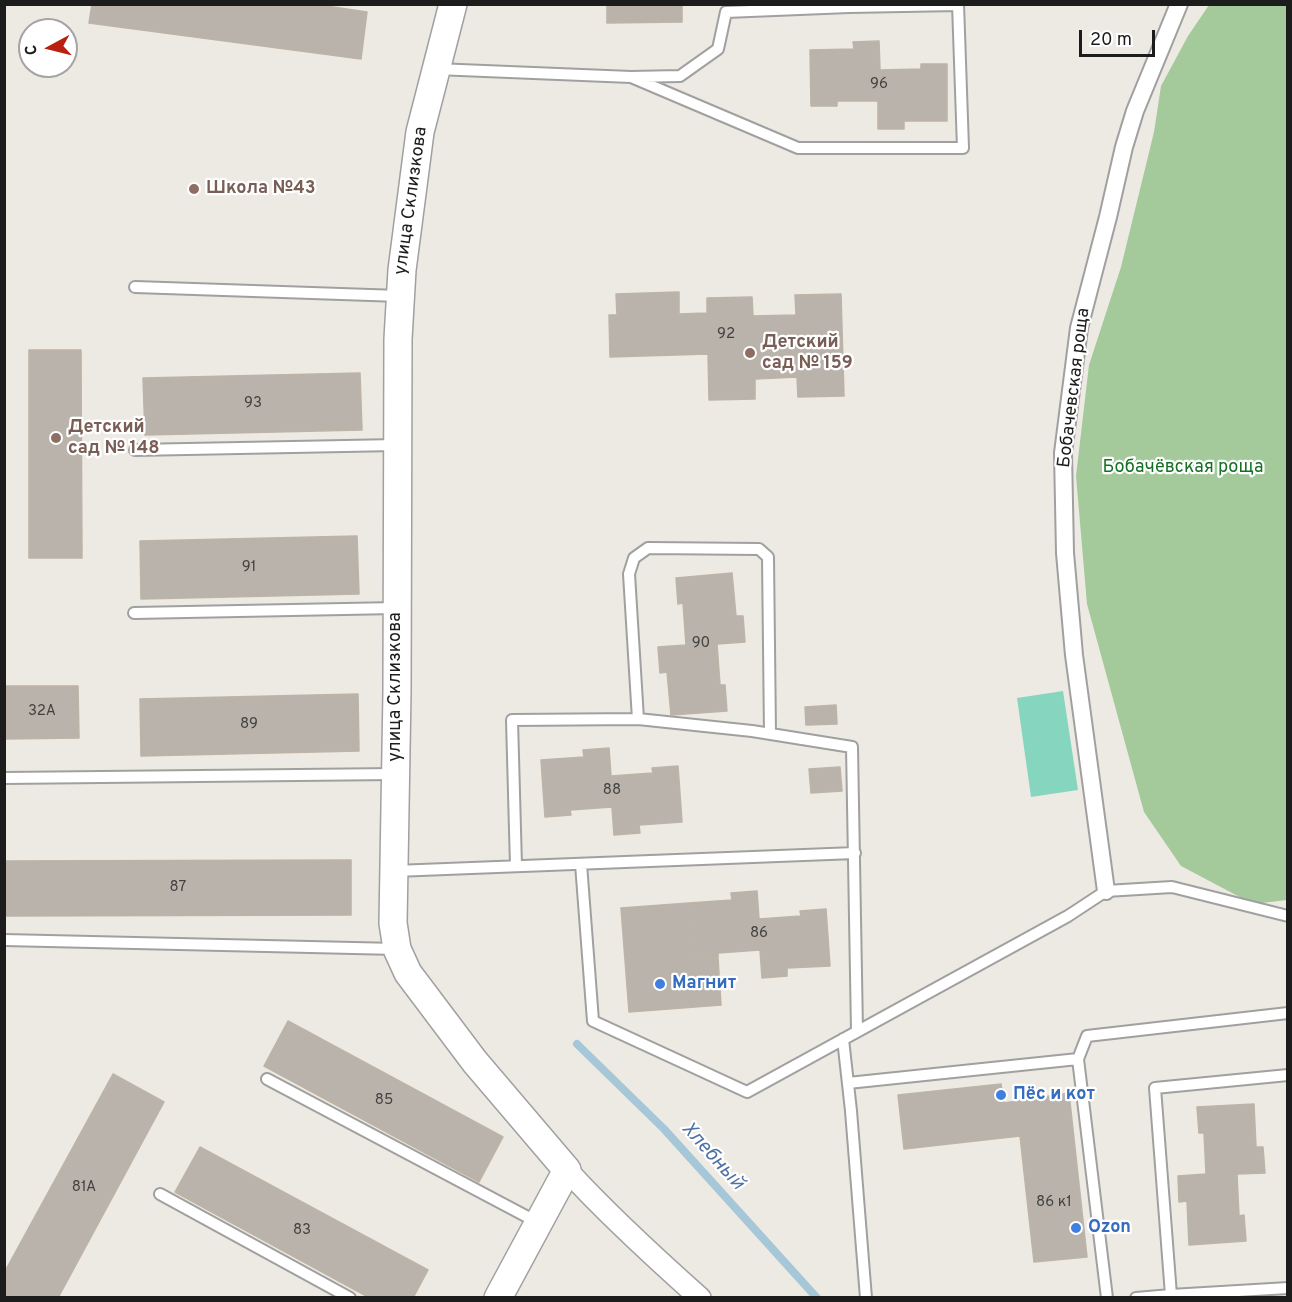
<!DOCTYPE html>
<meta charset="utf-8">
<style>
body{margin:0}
#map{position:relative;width:1292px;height:1302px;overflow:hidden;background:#edeae3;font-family:Overpass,sans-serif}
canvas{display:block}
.frame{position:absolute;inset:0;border:6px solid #1c1c1c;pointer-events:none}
.north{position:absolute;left:18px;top:18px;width:60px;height:60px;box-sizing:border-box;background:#fff;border:2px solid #a4a4a4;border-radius:50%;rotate:263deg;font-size:16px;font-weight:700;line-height:24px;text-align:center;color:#1c1c1c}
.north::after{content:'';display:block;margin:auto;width:21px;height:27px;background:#b9200f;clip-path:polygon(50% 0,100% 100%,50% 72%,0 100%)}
.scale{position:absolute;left:1079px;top:30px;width:76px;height:27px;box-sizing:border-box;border:3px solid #1c1c1c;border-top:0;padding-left:8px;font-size:18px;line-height:21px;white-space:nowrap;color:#1c1c1c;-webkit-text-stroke:4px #fff;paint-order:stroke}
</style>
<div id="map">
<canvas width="1292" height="1302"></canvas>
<div class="frame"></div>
<div class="north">С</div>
<div class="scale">20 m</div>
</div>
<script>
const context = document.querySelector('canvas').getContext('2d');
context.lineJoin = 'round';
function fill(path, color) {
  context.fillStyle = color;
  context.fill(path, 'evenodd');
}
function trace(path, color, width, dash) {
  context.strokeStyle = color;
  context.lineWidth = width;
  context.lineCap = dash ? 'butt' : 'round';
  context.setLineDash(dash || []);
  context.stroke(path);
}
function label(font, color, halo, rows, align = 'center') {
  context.font = font + ' Overpass,sans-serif';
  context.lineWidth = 4.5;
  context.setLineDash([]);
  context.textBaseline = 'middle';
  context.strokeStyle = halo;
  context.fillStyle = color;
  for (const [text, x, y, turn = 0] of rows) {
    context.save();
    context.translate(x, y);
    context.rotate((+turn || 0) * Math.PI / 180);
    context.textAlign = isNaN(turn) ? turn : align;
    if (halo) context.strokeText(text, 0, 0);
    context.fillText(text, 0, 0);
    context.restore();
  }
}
const forest = new Path2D(`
 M1209,5H1287V900L1253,904L1181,866L1144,812L1087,604L1076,476L1089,365L1121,267L1154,132L1161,86L1188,36Z`);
const pitch = new Path2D(`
 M1063,691L1078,790L1031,797L1017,698Z`);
const stream = new Path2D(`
 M577,1044L664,1129L817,1298`);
const building = new Path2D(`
 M92,4H313L367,12L361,59L89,23Z
 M607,4H682V22L607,23Z
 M879,41L880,70L921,69V64H947V121H904V129H878V101H837V106H811L810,50L854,49L853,42Z
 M679,292V314L707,313V298L752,297L753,316L796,315L795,295L841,294L844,396L798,397L797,377L755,379V399L709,400L708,354L610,357L609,315H617L616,294Z
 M29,350H81L82,558H29Z
 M360,373L362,430L145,435L143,378Z
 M357,536L359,594L141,599L140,541Z
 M732,573L736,616H743L745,642L717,644L720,685H725L727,711L671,715L667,672L660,673L658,647L686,645L683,603L678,604L676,578Z
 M4,686H78L79,738L4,739Z
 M358,694L359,751L141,756L140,699Z
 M836,705L837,724L806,725L805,707Z
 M609,748L611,776L653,773L652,768L678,766L682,822L639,825L640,833L614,835L612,807L570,810L571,815L545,817L541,760L584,757L583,750Z
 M840,767L842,791L811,793L809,769Z
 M351,860V915L4,916V861Z
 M757,891L759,919L801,916L800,911L826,909L830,966L787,968V976L762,978L760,950L718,953V958L693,960L689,903L732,900L731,893Z
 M689,903L693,960L718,958L721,1005L629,1012L621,908Z
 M288,1021L503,1137L479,1182L264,1066Z
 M113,1074L164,1102L58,1298H4V1273Z
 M1001,1084L1004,1103L1069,1093L1087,1257L1034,1262L1020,1136L904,1149L898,1095Z
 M1254,1104L1256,1147H1263L1265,1173L1237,1174L1239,1216L1244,1215L1246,1241L1189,1245L1187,1201L1179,1202L1178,1176L1206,1174L1204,1133H1199L1197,1107Z
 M200,1147L428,1270L413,1298H370L175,1192Z`);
const service = new Path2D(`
 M849,7L958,5
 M436,69L631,77L680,76L718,49L726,12L849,7V4
 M631,77L798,148H963L958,4
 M135,287L400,296
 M135,450L397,445
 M134,613L397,608
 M638,719L629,574L634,558L648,548L759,549L768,557L770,734
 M4,778L395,774
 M581,864L593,1021L747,1092L1068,916L1106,891L1172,887L1288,916
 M516,866L512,720L638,719L752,731L852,747L857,1031
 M395,871L855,853
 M4,940L397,949
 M843,1039L851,1111L866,1298
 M1288,1075L1155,1088L1171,1295L1288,1288
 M267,1079L537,1222
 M848,1083L1078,1059
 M160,1194L350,1298
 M1107,1298L1078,1059L1087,1036L1288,1013
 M1136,1298L1171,1295`);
const pedestrian = new Path2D(`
 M1106,891L1074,655L1065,553L1063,453L1079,328L1108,217L1124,147L1135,111L1179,4`);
const minor = new Path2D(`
 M567,1170C608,1215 654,1257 700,1298`);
const tertiary = new Path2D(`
 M453,4L420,132L402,270L398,339L397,692L393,923L397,949L408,973L475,1062L567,1170L498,1298`);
const markers = [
 [194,189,6,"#8d6e63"],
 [750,353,6,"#8d6e63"],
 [56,438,6,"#8d6e63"],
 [660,984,6,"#3f7fe0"],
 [1001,1095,6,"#3f7fe0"],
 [1076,1228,6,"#3f7fe0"]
];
const numberNames = [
 ["96",879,85],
 ["92",726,335],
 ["93",253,404],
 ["91",249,568],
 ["90",701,644],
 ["32А",42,712],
 ["89",249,725],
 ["88",612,791],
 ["87",178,888],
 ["86",759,934],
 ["85",384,1101],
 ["81А",84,1188],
 ["86 к1",1054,1203],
 ["83",302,1231]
];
const educationNames = [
 ["Школа №43",206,189],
 ["Детский",762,343],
 ["сад № 159",762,364],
 ["Детский",68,428],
 ["сад № 148",68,449]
];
const streetNames = [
 ["улица Склизкова",412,201,-82],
 ["Бобачевская роща",1075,388,-83],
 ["улица Склизкова",396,687,-90]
];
const parkNames = [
 ["Бобачёвская роща",1183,468]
];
const shopNames = [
 ["Магнит",672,984],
 ["Пёс и кот",1013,1095],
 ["Ozon",1088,1228]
];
const waterNames = [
 ["Хлебный",712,1157,48]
];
fill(forest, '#a4c99a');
fill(pitch, '#86d6bf');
trace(stream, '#a6c7d7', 8);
fill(building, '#b9b3ac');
trace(building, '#bdb3a6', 1.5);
trace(service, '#a0a0a0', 14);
trace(pedestrian, '#a0a0a0', 20);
trace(minor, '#a0a0a0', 24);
trace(tertiary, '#a0a0a0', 30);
trace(service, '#fff', 10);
trace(pedestrian, '#fff', 16);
trace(minor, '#fff', 21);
trace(tertiary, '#fff', 27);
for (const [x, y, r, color] of markers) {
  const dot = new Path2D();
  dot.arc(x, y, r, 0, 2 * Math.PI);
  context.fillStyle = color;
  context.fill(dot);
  trace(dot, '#fff', 2);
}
label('15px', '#434240', null, numberNames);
label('bold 18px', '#785e54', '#fff', educationNames, 'left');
label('18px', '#1c1c1c', '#fff', streetNames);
label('18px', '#147124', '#fff', parkNames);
label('bold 18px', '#366cbe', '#fff', shopNames, 'left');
label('italic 20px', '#5172a4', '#fff', waterNames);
</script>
